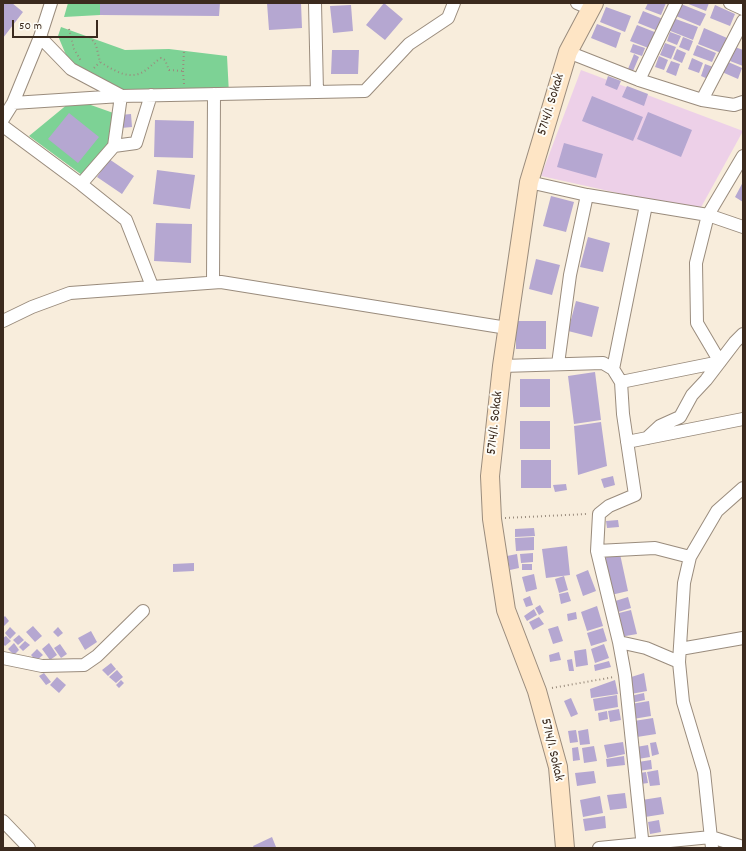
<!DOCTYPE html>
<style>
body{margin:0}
#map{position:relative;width:746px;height:851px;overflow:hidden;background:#f8eddc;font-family:Dekko,sans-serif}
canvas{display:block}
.frame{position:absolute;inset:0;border:4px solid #3b2a1e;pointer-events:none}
.scale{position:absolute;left:12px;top:20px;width:86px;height:18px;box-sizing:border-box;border:2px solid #3b2a1e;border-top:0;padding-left:5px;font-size:12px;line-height:14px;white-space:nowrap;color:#3b2a1e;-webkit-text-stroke:3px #fdfcf7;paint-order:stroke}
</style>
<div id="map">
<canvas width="746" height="851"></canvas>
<div class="frame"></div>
<div class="scale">50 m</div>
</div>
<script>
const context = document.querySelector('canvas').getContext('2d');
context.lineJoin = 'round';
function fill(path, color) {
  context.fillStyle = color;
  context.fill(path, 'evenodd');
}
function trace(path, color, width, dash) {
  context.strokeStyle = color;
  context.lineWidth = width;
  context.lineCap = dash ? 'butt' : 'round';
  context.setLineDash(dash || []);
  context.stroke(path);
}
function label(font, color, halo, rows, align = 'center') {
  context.font = font + ' Dekko,sans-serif';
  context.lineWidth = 4;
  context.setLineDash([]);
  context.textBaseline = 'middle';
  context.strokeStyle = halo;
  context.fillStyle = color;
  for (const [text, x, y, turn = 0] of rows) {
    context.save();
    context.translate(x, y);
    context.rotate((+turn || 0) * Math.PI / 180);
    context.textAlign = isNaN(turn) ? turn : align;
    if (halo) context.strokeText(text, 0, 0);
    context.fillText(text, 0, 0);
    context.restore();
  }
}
const built = new Path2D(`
 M581,70L743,131L699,211L541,176Z`);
const green = new Path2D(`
 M68,3H100V15L64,17Z
 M61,27L125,50L169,49L227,56L229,94L121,96L69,62L58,36Z
 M74,99L119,115L114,146L86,178L29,136Z`);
const building = new Path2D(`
 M3,3H12L23,12L3,38Z
 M100,3H220L219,16L100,15Z
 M267,3H301L302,28L269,30Z
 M384,3L403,19L385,40L366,25Z
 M648,3H666L661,15L645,9Z
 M686,3H709L706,11Z
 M681,4L706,14L700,26L676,16Z
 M351,5L353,31L333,33L330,6Z
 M715,5L735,14L730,26L710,18Z
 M606,7L631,16L625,32L600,22Z
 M643,11L663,19L658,31L638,23Z
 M673,18L698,27L693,40L668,30Z
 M597,24L621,33L616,48L591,38Z
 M637,25L657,33L651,49L630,41Z
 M704,28L727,38L721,53L698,44Z
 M670,32L681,36L677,45L667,41Z
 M683,37L693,41L689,51L679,47Z
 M665,43L676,47L671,59L660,55Z
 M633,44L645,48L642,56L630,52Z
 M697,45L716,53L712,62L693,55Z
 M735,47L743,50V66L730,61Z
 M677,49L686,53L682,63L673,59Z
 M332,50H359L358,74H331Z
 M634,54L639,57L633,71L628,69Z
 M659,56L668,60L664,70L655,67Z
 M692,58L703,63L699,73L688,69Z
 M671,61L680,64L676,76L666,72Z
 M726,61L742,68L738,79L722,72Z
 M705,64L713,67L708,79L701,76Z
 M608,76L621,81L617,90L605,85Z
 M627,86L648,94L644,106L622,97Z
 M592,96L643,117L633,141L582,121Z
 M648,112L692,130L681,157L637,139Z
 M69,113L99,137L78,163L48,139Z
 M131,114L132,127L121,128L120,115Z
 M155,120L194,121L193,158L154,157Z
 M564,143L603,154L596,178L557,167Z
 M109,159L134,176L122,194L97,177Z
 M157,170L195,175L190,209L153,204Z
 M743,182V202L735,197Z
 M551,196L574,202L566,232L543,226Z
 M156,223L192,224L191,263L154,261Z
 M588,237L610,243L603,272L580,267Z
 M536,259L560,265L552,295L529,289Z
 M576,301L599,307L592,337L568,331Z
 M516,321H546V349H516Z
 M595,372L601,420L574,424L568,376Z
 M520,379H550V407H520Z
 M520,421H550V449H520Z
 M601,422L607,466L578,475L574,426Z
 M521,460H551V488H521Z
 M613,476L615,485L604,488L601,479Z
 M566,484L567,490L555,492L553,485Z
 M618,520L619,527L607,528L606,521Z
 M534,528L535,536L515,537V529Z
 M534,537V550L516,551L515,538Z
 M567,546L570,575L546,578L542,549Z
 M533,553V562L521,563L520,554Z
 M517,554L519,568L510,570L507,556Z
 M620,554L628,591L611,595L603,558Z
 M194,563V571L173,572V564Z
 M522,564H532V570H522Z
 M588,570L596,591L583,596L576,575Z
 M534,574L537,589L526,592L522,577Z
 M564,576L568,590L559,593L555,579Z
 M568,592L571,601L561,604L559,594Z
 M530,596L533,605L526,607L523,599Z
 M628,597L631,608L615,613L612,602Z
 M540,605L544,612L539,615L535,608Z
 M597,606L603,626L587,631L581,612Z
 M534,609L537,615L527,621L524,616Z
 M631,610L637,634L620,637L615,614Z
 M576,612L577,619L568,621L567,614Z
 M5,616L9,621L3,627V618Z
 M539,617L544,624L533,630L529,622Z
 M33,626L42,636L35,642L26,632Z
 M558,626L563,641L553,644L548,629Z
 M10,627L16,633L10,639L5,633Z
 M58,627L63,633L58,637L53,632Z
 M603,628L607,641L591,646L587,633Z
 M91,631L97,642L85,650L78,638Z
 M19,635L24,640L18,645L13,640Z
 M6,636L11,641L5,646L3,644V638Z
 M25,641L30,645L23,651L19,647Z
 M14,643L19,650L14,655L8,649Z
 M49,643L57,655L50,660L42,649Z
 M60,644L67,654L61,658L54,648Z
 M604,644L609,658L595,663L591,649Z
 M37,649L43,655L36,661L31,655Z
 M586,649L588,665L576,667L574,651Z
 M559,652L561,660L550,662L549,655Z
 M572,659L574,671H569L567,660Z
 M609,661L611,667L595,671L594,665Z
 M111,663L116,669L108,676L102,670Z
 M117,670L123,677L116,683L109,677Z
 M44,673L51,682L46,685L39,676Z
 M644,673L647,691L631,694L628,678Z
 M57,677L66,685L59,693L50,685Z
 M121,680L124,683L119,688L116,685Z
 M615,680L618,694L591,698L590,689Z
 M644,693L645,700L631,703L630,696Z
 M617,695L618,707L595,711L593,699Z
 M571,698L578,714L571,717L564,701Z
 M649,701L651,716L633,719L631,704Z
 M619,709L621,720L610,722L608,711Z
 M607,711L608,719L599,721L598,713Z
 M653,718L656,734L637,737L634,721Z
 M588,729L590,744L580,745L578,731Z
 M576,730L578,742L570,743L568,731Z
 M623,742L625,754L607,758L604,745Z
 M656,742L659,754L652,756L650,743Z
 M648,745L650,757L638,759L636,747Z
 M594,746L597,761L584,763L582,748Z
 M578,747L580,760L573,761L572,748Z
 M624,756L625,765L607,767L606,759Z
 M651,760L652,769L639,771L638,762Z
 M658,770L660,785L650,786L647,772Z
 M594,771L596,783L577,786L575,773Z
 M646,772L648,783L641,784L640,773Z
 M625,793L627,808L610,810L607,795Z
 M600,796L603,813L583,817L580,800Z
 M661,797L664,814L645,817L642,800Z
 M605,816L606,828L585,831L583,819Z
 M659,820L661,832L650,834L648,822Z
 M272,837L276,847L254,848L253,846Z`);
const path = new Path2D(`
 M69,29L74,49L81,61
 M90,37L96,45L100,62C114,70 130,82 146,70C151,66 155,62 161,58L165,60L169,70L183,71L184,51
 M94,68L100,62
 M183,71L184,84
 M505,518L587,514
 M552,688L614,677`);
const street = new Path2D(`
 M315,3L317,92
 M577,3L591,9
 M730,3L743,9
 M40,37L51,3
 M568,52L639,80L702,100L734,105L743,102
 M639,80L676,3
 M702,100L743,21
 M13,103L121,96L365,91L409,44L448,18L454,3
 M3,119L13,103L40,37L71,69L120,95
 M3,126L81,184L126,220L152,286
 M114,146L136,143L151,95
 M529,182L587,195L708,215L743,227
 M81,184L114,146L121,96
 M213,282L214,94
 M3,321L32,307L70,293L221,282L507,328
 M558,364L570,275L587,195
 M502,366L603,363L613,369L621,382L720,362L697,323L696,263L708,215L743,156
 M613,369L646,205
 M621,382L623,414L635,495L609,506L599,514L597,551L619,642L625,675L643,848
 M647,438L660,426L680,417L692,395L706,380L735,342L743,334
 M627,442L743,419
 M597,551L655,548L690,557L684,583L679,662L683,702L704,772L712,848
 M690,557L717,511L743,488
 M619,642L646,648L679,662
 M680,649L743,638
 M3,658L42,666L84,665L97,656L143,611
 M3,821L29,848
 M599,848L711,837L743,847`);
const secondary = new Path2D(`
 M565,848L558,767L537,691L506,610L492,519L490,476L502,366L529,182L568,52L594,3`);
const streetNames = [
 ["5714/1. Sokak",552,105,-73],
 ["5714/1. Sokak",496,423,-84],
 ["5714/1. Sokak",551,750,77]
];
fill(built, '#edd0e8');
fill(green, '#7dd295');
fill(building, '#b5a7d1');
trace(street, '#9a8c7d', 14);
trace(secondary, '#9a8c7d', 20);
trace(path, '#9a8c7d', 2, [1, 3]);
trace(street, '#fff', 12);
trace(secondary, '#fee5c5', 18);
label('14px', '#3b2a1e', '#fdfcf7', streetNames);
</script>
